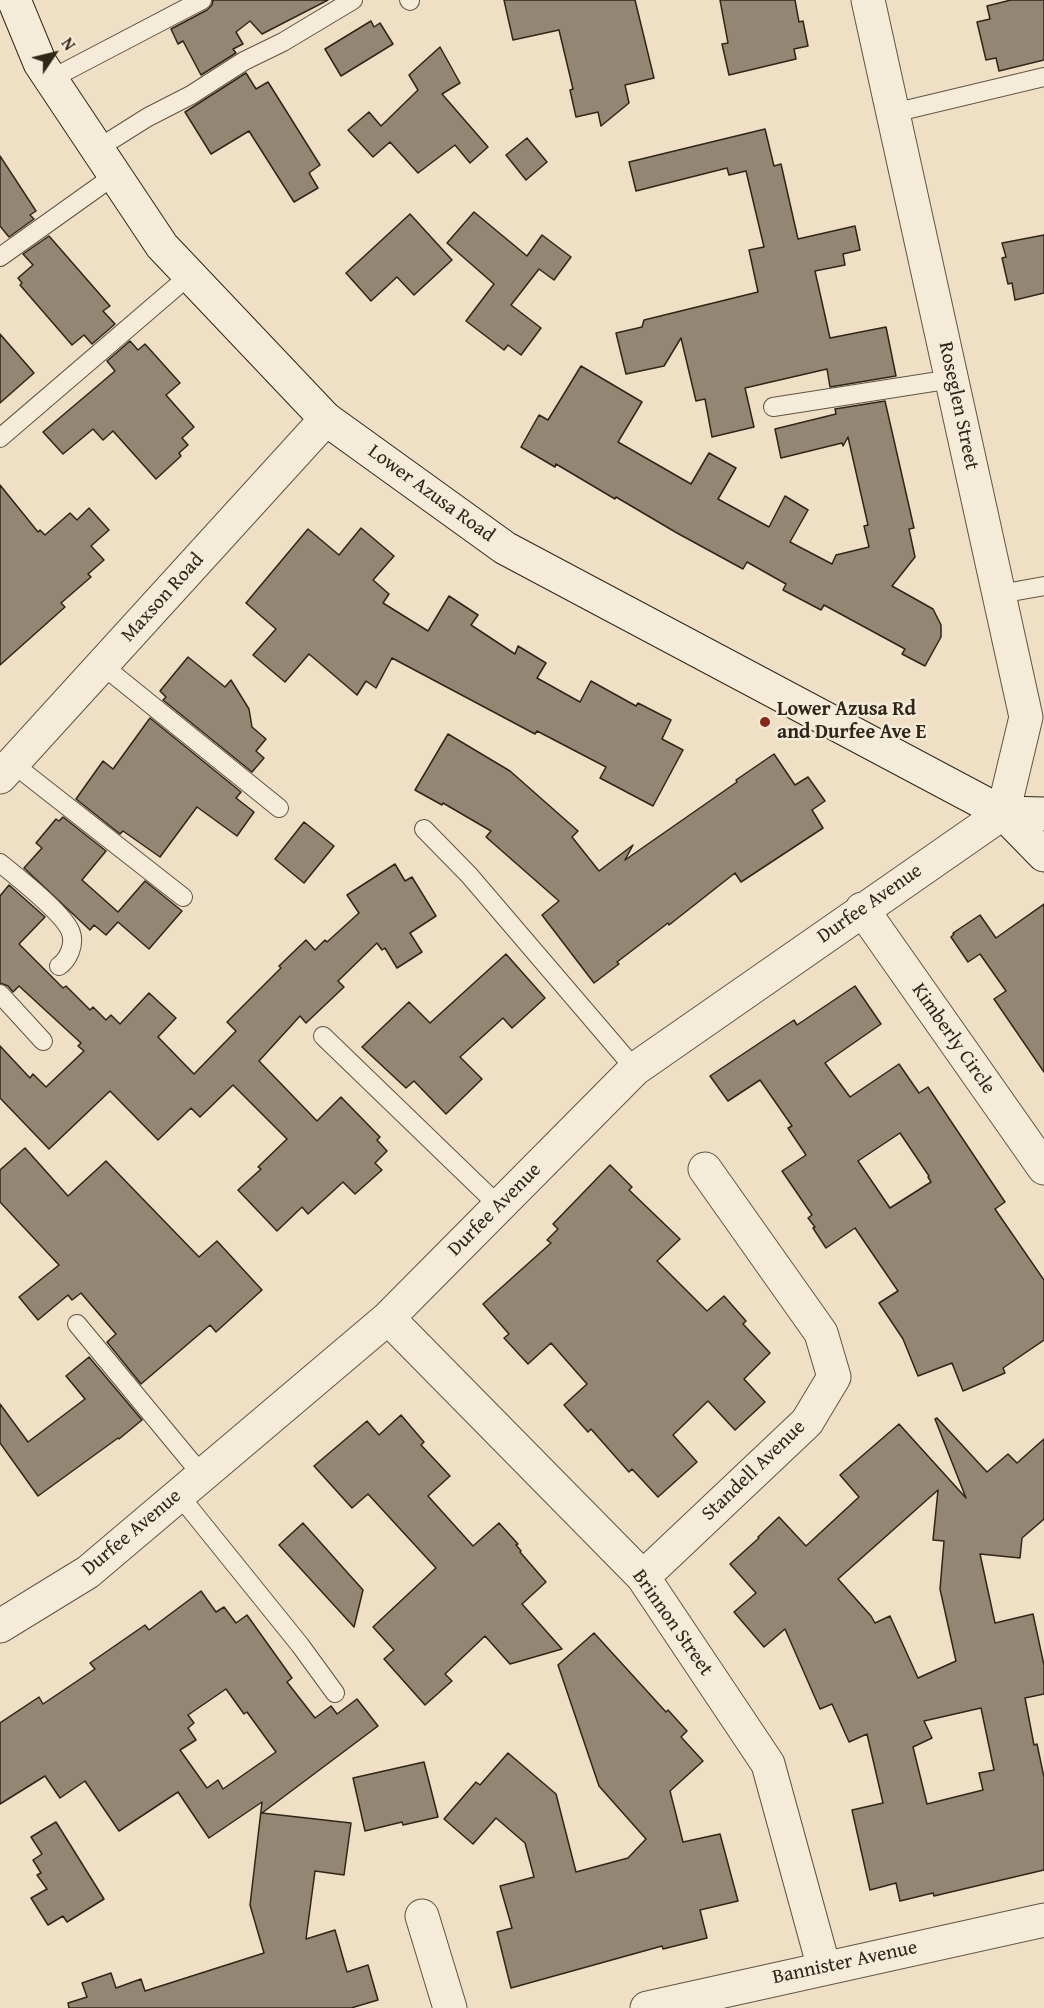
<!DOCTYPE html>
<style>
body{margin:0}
#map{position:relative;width:1044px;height:2008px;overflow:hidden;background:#efe0c5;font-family:"Gentium Book Plus",serif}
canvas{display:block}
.north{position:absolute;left:24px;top:24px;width:60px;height:60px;-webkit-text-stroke:4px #f5ebd9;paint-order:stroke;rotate:55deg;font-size:16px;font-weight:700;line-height:24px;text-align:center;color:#302519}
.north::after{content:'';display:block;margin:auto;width:21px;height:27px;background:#302519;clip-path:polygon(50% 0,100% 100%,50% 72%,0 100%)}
</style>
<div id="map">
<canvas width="1044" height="2008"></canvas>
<div class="north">N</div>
</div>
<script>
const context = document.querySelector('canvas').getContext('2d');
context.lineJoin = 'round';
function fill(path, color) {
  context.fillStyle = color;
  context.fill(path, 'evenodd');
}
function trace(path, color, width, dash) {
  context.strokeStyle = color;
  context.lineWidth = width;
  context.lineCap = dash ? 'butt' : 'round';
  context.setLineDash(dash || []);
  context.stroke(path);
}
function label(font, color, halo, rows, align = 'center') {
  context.font = font + ' "Gentium Book Plus",serif';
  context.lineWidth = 5;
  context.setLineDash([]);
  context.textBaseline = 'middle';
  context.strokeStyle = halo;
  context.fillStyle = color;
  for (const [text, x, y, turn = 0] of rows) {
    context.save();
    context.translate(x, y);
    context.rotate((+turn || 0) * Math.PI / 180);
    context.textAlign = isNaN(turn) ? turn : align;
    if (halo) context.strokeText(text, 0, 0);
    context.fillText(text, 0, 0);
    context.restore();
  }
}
const building = new Path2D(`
 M213,0H328L262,34L250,21L236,32L243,44L233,49L236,53L201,75L183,41L178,44L171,29L207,10L212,5Z
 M504,0H635L654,78L625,85L629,103L601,126L598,112L576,117L570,90L573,89L559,30L513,40Z
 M720,0H795L799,22L803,21L808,46L794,49L796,59L729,75L722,44L728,43Z
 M1011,0H1044V60L999,71L996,58L986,60L977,22L990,19L987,6Z
 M371,21L374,27L380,23L393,44L341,76L325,49Z
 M440,47L460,83L442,94L488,147L470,163L455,145L418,173L390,142L373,157L348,130L369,112L381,126L418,90L409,75Z
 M246,73L256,89L268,82L320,165L309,173L318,188L294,202L249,131L211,154L185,112Z
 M765,129L774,166L781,164L798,239L855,226L860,250L843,254L845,265L815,271L830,338L886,327L896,376L830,387L827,369L745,388L754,427L712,437L705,399L696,401L681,338L664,366L626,374L616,333L642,327L644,320L758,292L749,250L764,247L746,171L729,175L727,168L636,191L629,162Z
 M527,138L547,162L526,180L506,155Z
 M0,156L36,211L30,215L34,219L9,237L0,226Z
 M474,212L527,256L542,235L571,257L554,280L539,269L511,305L541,328L521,355L508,345L504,350L466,321L494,284L447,243Z
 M410,214L452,260L414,295L397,277L371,301L346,273Z
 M1044,235V293L1015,300L1012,283L1008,284L1002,258L1006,257L1002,243Z
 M49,236L110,306L103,311L115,324L92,344L84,335L72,345L20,285L22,283L18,278L33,265L23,254Z
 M0,334L34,373L0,403Z
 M130,341L138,350L145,344L180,383L166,395L194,427L182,438L188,445L179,453L181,456L156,479L113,431L103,440L93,429L63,454L43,432L115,371L107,361Z
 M581,366L642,402L618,442L691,484L709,453L736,468L718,499L769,527L785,496L808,510L790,542L832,564L836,555L869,547L864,526L868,525L848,437L843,446L842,443L781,458L775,429L836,414L835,409L885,401L914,528L909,529L915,557L892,586L933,609L941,625V637L925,666L902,654L905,649L824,605L821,610L783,590L786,584L747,562L743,569L677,533L616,497L615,499L556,464L555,467L521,447L539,415L548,420Z
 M0,485L38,532L40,530L45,535L70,513L77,520L89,508L109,530L91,546L104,560L88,574L91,577L61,603L65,607L0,665Z
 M361,528L394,556L373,580L389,594L383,603L428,631L449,596L478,615L471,625L515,654L518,646L546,663L537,678L580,702L591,681L636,706L638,703L671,720L662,739L683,750L653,806L600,778L606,767L537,731L535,734L392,658L376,688L366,681L357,695L309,654L285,682L253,655L276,629L246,603L308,529L339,555Z
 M188,657L225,687L231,680L249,709L252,727L266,739L256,751L264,758L252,772L163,700L166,697L160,691Z
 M150,718L241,792L236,798L254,812L237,836L197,807L160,857L123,831L120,834L76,799L103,761L113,769Z
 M448,734L510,771L578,831L572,837L599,871L633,845L625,860L737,782L736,780L774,754L795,785L808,777L825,801L812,810L823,828L741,882L735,873L669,925L668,923L617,962L619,964L594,983L542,915L559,901L486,837L491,831L443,803L442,805L415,790Z
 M63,817L106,851L82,880L118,912L145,881L182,911L149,949L118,922L106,935L94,925L90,930L24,868L42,848L36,843L56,819L59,821Z
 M304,822L334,846L304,883L275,859Z
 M395,864L405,881L412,877L436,916L410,933L422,952L397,968L385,948L382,950L377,943L338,981L344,987L306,1023L300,1016L259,1061L317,1121L341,1097L380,1137L377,1140L387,1151L375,1163L382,1170L355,1194L343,1182L308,1214L302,1207L277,1231L238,1190L261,1169L258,1167L287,1139L233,1085L200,1117L191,1108L158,1140L110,1091L49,1149L0,1098V1046L30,1078L33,1074L46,1087L84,1051L78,1046L81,1043L19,986L13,992L8,986L0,983V896L9,885L45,917L19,944L63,988L66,986L90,1010L93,1007L106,1020L111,1015L120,1024L149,993L176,1018L158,1037L194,1074L236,1031L227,1022L281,968L279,966L306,940L315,950L325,940L327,942L359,913L347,895Z
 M1044,904V1072L994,999L1006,991L980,954L968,962L951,937L954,934L953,933L980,915L996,938Z
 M506,954L545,998L512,1028L503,1018L460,1057L482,1079L446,1114L414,1081L406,1088L362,1047L409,1002L430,1023Z
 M855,986L881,1024L825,1063L850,1097L899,1064L919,1093L928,1087L1005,1202L995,1209L1044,1280V1340L1003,1368L1005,1373L963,1391L952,1363L918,1376L903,1339L879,1303L898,1291L855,1228L826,1248L813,1228L815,1227L808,1218L812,1215L782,1171L806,1155L788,1128L792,1126L760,1080L728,1101L710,1076L794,1020L797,1025ZM900,1133L929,1176L928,1177L931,1182L890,1208L858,1161Z
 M25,1148L68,1196L106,1161L199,1257L217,1241L262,1290L216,1332L210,1325L141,1384L107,1342L116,1334L81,1293L72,1300L68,1295L38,1320L19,1297L59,1265L0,1202V1170Z
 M610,1165L632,1187L629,1190L680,1239L657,1261L707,1311L724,1296L746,1321L743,1324L770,1353L744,1379L765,1402L735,1430L708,1401L673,1435L697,1462L658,1497L632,1469L629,1472L591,1429L588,1432L564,1405L587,1384L551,1343L528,1364L504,1338L509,1334L483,1304L551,1243L547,1240L558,1229L553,1224Z
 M89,1357L142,1420L119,1439L118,1438L38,1496L0,1443V1404L28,1442L85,1399L66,1376Z
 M401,1415L424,1442L421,1445L450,1476L428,1496L473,1546L499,1523L518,1544L516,1545L521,1551L520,1552L546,1582L522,1604L562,1649L510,1664L485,1636L445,1674L452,1681L425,1705L384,1659L394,1650L373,1627L436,1568L368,1494L352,1508L314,1466L367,1421L379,1435Z
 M937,1418L987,1472L1008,1454L1017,1463L1044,1439V1519L1022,1538L1020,1558L980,1554L995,1623L1033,1614L1044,1665V1694L1025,1698L1034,1745L1037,1744L1044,1777V1870L934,1896L933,1893L900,1901L896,1883L870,1890L852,1810L883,1803L867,1734L849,1742L832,1704L820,1709L785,1629L764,1647L734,1612L756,1593L730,1564L759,1538L758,1537L779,1517L806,1546L859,1497L840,1475L899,1424L966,1498L935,1419ZM938,1490L933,1540L944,1541L940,1589L956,1661L918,1678L890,1616L875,1623L871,1616L838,1579ZM981,1708L994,1770L979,1773L983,1790L927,1804L913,1747L932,1738L924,1721Z
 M303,1523L363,1590L354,1627L279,1545Z
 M201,1591L216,1612L224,1607L236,1623L247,1615L292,1678L287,1682L315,1718L331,1706L337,1714L357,1699L378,1726L262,1813L351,1823L344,1875L315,1871L306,1939L335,1930L347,1972L368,1965L378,2000L351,2008H69L68,2003L87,1997L82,1983L111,1973L116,1988L141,1979L145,1991L264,1953L250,1905L262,1802L209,1838L178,1792L119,1831L85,1781L60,1798L45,1776L0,1804V1723L39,1697L43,1704L95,1669L90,1663L145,1625L149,1630ZM226,1689L244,1714L247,1712L276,1752L223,1789L218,1780L207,1788L180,1750L196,1740L188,1728L194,1723L188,1715Z
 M594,1633L666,1712L668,1710L687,1731L681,1737L703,1761L670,1791L683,1842L720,1834L738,1901L700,1910L707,1938L663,1949L662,1946L511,1988L497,1932L512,1928L500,1886L534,1877L525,1843L496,1818L473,1844L444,1819L476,1782L480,1785L508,1753L556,1794L576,1872L628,1858L646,1839L599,1786L558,1665Z
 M424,1762L438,1817L403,1825L402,1822L365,1831L353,1778Z
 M56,1822L104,1899L67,1922L63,1916L48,1925L31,1898L47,1889L37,1875L41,1873L33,1860L42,1854L31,1837Z`);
const service = new Path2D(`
 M409,0L410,1
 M51,79L202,0
 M893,113L1044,77
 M97,149L148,117L191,95L244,61L283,42L353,0
 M0,257L115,175
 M773,407L952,379
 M0,438L190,275
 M1000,594L1044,586
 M102,665L279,808
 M12,763L183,897
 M424,829L469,875L635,1069
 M0,863C16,876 66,915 71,933C75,945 68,960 59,966
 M0,994L43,1041
 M323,1036L499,1206
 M77,1324L202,1475
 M179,1495L300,1645L335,1693`);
const minor = new Path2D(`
 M862,909L1044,1168
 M388,1318L643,1577L768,1764L824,1968
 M643,1577L807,1422L834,1377L821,1333L705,1169
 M0,1626L88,1572L388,1318L635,1069L1003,813L1026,717L868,0
 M422,1916L450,2008
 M647,2008L1044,1920`);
const tertiary = new Path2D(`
 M0,777L326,419`);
const secondary = new Path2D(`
 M14,0L40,63L162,246L326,419L505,548L1003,813L1044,855
 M1003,813L1044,814`);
const markers = [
 [765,722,6,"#8f2418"]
];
const streetNames = [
 ["Roseglen Street",958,406,78],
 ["Lower Azusa Road",431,494,36],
 ["Maxson Road",163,598,-48],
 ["Durfee Avenue",870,904,-35],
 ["Kimberly Circle",953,1039,55],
 ["Durfee Avenue",495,1210,-45],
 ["Standell Avenue",754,1471,-44],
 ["Durfee Avenue",132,1533,-40],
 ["Brinnon Street",672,1623,55],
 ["Bannister Avenue",845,1963,-12]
];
const poiNames = [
 ["Lower Azusa Rd",777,710],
 ["and Durfee Ave E",777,733]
];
fill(building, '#938672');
trace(building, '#302519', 1.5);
trace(service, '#605444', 20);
trace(minor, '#605444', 35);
trace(tertiary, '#605444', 35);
trace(secondary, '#302519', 35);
trace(service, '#f5ebd9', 18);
trace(minor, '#f5ebd9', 33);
trace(tertiary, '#f5ebd9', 33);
trace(secondary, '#f5ebd9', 33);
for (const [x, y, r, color] of markers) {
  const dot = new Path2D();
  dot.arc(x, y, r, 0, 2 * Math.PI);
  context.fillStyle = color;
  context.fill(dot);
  trace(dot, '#f5ebd9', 2);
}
label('20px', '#302519', '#f5ebd9', streetNames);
label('bold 20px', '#302519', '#f5ebd9', poiNames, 'left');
</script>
